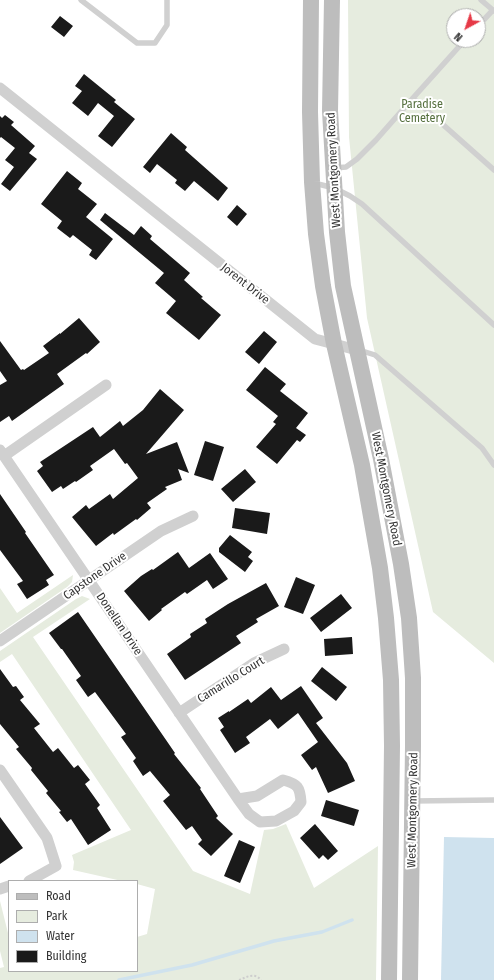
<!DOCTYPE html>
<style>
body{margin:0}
#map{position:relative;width:494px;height:980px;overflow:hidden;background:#fff;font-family:"Fira Sans Condensed",sans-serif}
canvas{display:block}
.legend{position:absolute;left:8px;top:880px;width:130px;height:92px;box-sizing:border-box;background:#fff;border:1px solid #adadad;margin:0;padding:5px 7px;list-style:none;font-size:12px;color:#333}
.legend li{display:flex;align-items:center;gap:8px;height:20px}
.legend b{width:20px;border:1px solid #adadad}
.north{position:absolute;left:446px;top:8px;width:40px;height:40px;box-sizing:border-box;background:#fff;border:1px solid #adadad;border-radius:50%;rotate:220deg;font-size:11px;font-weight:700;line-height:16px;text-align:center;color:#333}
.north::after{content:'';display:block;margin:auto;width:14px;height:18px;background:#e63946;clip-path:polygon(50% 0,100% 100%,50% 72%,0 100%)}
</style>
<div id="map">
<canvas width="494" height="980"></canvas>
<ul class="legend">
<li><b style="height:5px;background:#bdbdbd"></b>Road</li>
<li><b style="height:11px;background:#e6ecdf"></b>Park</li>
<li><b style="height:11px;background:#cfe2ee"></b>Water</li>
<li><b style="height:11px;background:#1a1a1a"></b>Building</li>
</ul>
<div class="north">N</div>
</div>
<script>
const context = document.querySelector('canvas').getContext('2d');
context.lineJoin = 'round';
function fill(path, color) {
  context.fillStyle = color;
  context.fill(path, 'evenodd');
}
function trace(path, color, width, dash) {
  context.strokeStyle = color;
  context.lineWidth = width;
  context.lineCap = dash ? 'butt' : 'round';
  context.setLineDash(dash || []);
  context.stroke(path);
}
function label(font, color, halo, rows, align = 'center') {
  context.font = font + ' "Fira Sans Condensed",sans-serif';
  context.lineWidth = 4;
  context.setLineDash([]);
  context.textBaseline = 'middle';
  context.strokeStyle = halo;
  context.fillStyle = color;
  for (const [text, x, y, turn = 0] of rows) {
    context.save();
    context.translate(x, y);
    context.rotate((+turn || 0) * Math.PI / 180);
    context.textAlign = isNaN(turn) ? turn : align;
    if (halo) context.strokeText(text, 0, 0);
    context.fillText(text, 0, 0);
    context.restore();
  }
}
const green = new Path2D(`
 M348,0H494V663L433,612L367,318L349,137ZM454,16H478V40H454Z
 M73,575L72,582L67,587L0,633V588L17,613Z
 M82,596L90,599L33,637L193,871L250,894L264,830L273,829L286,824L314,888L378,846L376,980H0V968L4,967L0,951V901L9,937V971H137V937L147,934L155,889L137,884V881H122L73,870L74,862L72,855L131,830L12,654L0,662V651L76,599Z`);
const water = new Path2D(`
 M444,837L494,838V980H441Z`);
const stream = new Path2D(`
 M119,980L192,965L274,941L322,932L352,920`);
const building = new Path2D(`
 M60,16L73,26L64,37L51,27Z
 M84,74L116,100L114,102L135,119L112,147L98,136L114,116L98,103L88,116L72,103L82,91L75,86Z
 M5,115L14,122L11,125L35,146L29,153L37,159L10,191L1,184L14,167L5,160L15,148L1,137L0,138V116L2,118Z
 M171,133L187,147L185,150L228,188L218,201L194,181L185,191L175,183L177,180L157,164L150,173L143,167Z
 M67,171L82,183L78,189L97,204L86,217L113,239L96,260L89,255L92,250L73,235L70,238L57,228L62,221L41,204Z
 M237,205L247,214L237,226L227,217Z
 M105,213L134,235L141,226L152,236L150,239L190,273L184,280L203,297L201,298L221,315L199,340L166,313L176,301L155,283L164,273L100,220Z
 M79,318L100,342L87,354L86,353L57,374L64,384L12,421L9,416L0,422V385L7,381L0,371V341L21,370L23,369L24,370L49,353L43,346L60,333V334Z
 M264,331L277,342L259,364L245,352Z
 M265,367L286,384L280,391L308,413L296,428L306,435L300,442L297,440L277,464L256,447L276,424L273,422L278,416L246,390Z
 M160,389L184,410L146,454L177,442L189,473L178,469L182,480L165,487L167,489L147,503L151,508L137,520L136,519L114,535L113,533L96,546L72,517L86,505L89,509L110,494L113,499L138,478L127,463L125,464L114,449L90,466L93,470L76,482L75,481L63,489L61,486L52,492L37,471L43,466L40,462L93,427L100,437L120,421L123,426L143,410Z
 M205,441L224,447L213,481L194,475Z
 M245,469L256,482L233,502L221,489Z
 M0,494L26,532L25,533L54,575L46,580L49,585L27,599L17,584L23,581L0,550Z
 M235,508L270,513L267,534L232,528Z
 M230,535L252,552L248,557L253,561L245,572L219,552V548Z
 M178,552L189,568L210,553L228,579L213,589L207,580L187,594L185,592L161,609L162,610L149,621L124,591L141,576L152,569L153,570Z
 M296,577L315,585L303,614L284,607Z
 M266,583L279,606L256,619L258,622L236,636L241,643L185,680L167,654L191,637L190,634L207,623L205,619L228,604Z
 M341,594L352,608L321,632L310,618Z
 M78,612L175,753L174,754L201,788L200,789L218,816L216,818L233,834L211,856L198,844L202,840L192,826L186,830L163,801L170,795L150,771L143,776L133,761L136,758L121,737L126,734L95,692L88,697L76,680L81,676L62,649H61L49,633Z
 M352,637L353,654L325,656L324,639Z
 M322,667L347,687L336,701L311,681Z
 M0,669L13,687L16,686L24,697L20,700L40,724L34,728L53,752L58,748L74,768L78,765L90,780L85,784L100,805L97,808L111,830L88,845L71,819L67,822L59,812L61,811L46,793L48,791L31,770L32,768L16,749L19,747L0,724Z
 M301,686L323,718L316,723L347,763L355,781L328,793L316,767L312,770L301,755L318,742L298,713L278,729L270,719L246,737L250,743L235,753L220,730L224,727L218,718L229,711V712L248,699L251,703L271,687L281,700Z
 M326,800L359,810L354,826L321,816Z
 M0,817L23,848L0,864Z
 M315,824L338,851L328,860L323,855L319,859L300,838Z
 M239,840L255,847L240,883L224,876Z`);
const path = new Path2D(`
 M239,980C247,977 254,972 261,980`);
const lane = new Path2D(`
 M81,0L137,43H155L167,25V0
 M481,0L494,11
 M478,26L493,10
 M413,98L494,170
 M335,168L346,167L357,159L376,140L413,98L465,40
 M314,183L334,188L350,196L362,204L494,325
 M359,350L375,355L482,448L494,465
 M413,801L494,800`);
const street = new Path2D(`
 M0,88L315,339L357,350
 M0,450L238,799L249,814L260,822L276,821L294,811L301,802C300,787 298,784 283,780L257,796L238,799
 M4,456L106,385
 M0,641L161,531L193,516
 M179,713L254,663L284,649
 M0,770L47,838L56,866L29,881
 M0,889L9,886`);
const secondary = new Path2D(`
 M311,0L310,112L312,182L316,234L323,286L334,344L362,465L380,568L386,618L391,680L392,746L389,980
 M332,0L330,111L337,232L343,286L381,459L401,564L409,618L413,678V746L410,980`);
const parkNames = [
 ["Paradise",422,105],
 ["Cemetery",422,119]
];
const streetNames = [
 ["West Montgomery Road",334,170,-93],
 ["Jorent Drive",245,284,38],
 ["West Montgomery Road",386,489,79],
 ["Capstone Drive",95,576,-35],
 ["Donellan Drive",119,624,56],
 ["Camarillo Court",231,680,-32],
 ["West Montgomery Road",413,810,-89]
];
fill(green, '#e6ecdf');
fill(water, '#cfe2ee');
trace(stream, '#cfe2ee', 3.5);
fill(building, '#1a1a1a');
trace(path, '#cdcdcd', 2, [2, 2]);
trace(lane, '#d0d0d0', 5.5);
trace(street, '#d0d0d0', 11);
trace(secondary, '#bdbdbd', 16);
label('12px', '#56703f', '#fff', parkNames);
label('12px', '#333', '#fff', streetNames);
</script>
